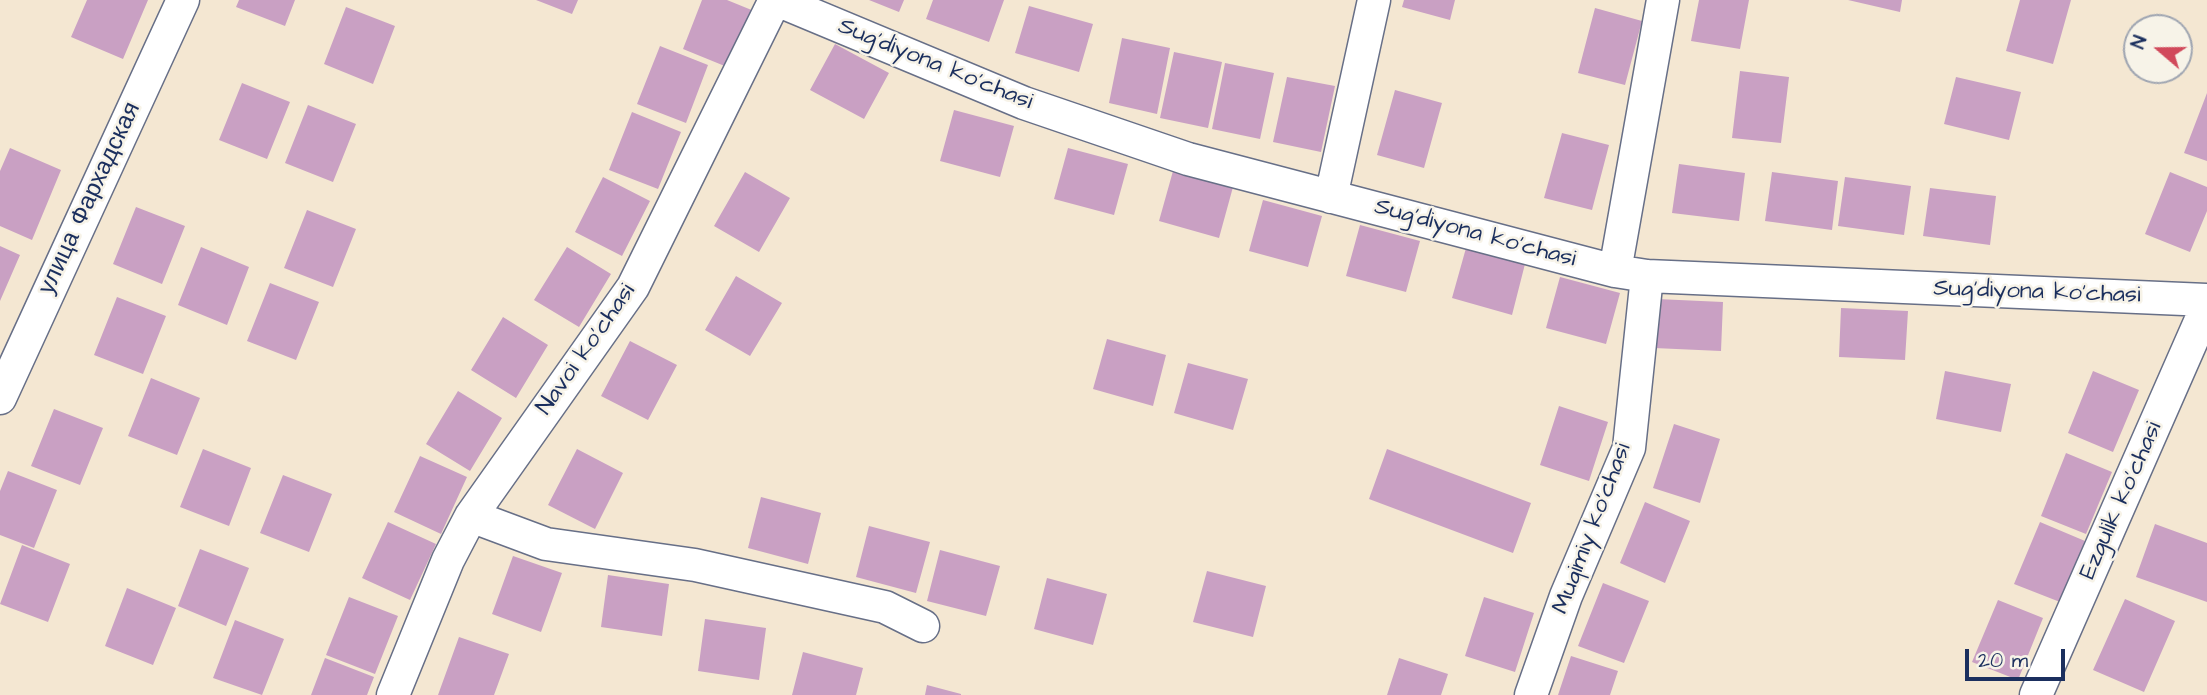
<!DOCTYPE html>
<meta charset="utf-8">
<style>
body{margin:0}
#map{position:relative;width:2207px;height:695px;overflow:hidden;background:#f4e7d2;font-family:"Architects Daughter",sans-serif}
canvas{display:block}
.north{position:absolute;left:2123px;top:14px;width:70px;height:70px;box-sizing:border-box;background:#f7f3e8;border:2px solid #9fa5b1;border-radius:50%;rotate:290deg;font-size:19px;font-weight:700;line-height:28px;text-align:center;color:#1b2f5e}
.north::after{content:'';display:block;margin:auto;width:24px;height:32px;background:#d1495b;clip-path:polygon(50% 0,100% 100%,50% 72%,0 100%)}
.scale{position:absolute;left:1965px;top:649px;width:100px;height:32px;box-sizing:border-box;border:4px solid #1b2f5e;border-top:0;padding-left:9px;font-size:21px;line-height:24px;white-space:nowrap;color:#1b2f5e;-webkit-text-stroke:5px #f7f3e8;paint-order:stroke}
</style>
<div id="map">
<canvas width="2207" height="695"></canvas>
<div class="north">N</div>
<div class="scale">20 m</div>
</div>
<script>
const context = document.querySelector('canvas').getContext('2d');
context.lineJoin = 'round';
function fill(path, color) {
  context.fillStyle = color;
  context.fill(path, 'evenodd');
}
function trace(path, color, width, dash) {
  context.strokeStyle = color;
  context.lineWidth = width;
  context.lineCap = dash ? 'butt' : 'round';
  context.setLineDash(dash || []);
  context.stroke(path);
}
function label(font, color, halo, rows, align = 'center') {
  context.font = font + ' "Architects Daughter",sans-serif';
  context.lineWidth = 5;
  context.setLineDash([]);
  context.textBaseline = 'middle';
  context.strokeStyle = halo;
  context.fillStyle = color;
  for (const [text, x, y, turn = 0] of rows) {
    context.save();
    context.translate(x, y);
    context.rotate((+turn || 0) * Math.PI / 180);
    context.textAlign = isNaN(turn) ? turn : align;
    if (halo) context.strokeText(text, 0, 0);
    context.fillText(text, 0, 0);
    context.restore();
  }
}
const building = new Path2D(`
 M87,0H148L123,59L71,37Z
 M239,0H295L285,26L236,7Z
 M536,0H578L572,14Z
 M702,0H727L754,11L732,69L683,49Z
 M869,0H904L899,12Z
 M933,0H1004L989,42L926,19Z
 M1404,0H1455L1450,20L1402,7Z
 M1699,0H1749L1740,49L1691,41Z
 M1848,0H1902L1900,12Z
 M2020,0H2071L2053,64L2006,51Z
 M1029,6L1093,24L1079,72L1015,53Z
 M346,7L395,26L373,84L324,64Z
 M1595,8L1642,21L1625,85L1578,73Z
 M1122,38L1170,48L1157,114L1109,103Z
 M835,44L889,73L864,119L810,90Z
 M660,46L708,65L686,123L637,104Z
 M1174,52L1222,62L1208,128L1160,118Z
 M1225,63L1274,73L1260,139L1212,129Z
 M1740,71L1789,77L1781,143L1732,138Z
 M1287,77L1335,86L1321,152L1273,142Z
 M1956,77L2021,92L2009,140L1944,124Z
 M242,83L290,102L267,159L219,140Z
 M1395,90L1442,103L1424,168L1377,155Z
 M2207,93V161L2184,153Z
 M308,105L356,124L333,182L285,163Z
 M954,110L1014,126L1000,177L940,161Z
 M632,112L681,132L658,189L609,170Z
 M1562,133L1609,145L1592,210L1544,198Z
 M10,148L61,170L32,240L0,226V171Z
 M1068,148L1128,164L1114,215L1054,199Z
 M1679,164L1745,173L1739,221L1672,213Z
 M1173,171L1233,187L1219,238L1159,221Z
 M745,172L790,198L759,252L714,226Z
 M1772,172L1838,181L1832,230L1765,221Z
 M2170,172L2207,187V211L2190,252L2145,234Z
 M603,177L650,201L622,256L575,232Z
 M1845,177L1911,186L1904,235L1838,226Z
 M1930,188L1996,196L1990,245L1923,236Z
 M1263,200L1322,216L1308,267L1249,251Z
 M136,207L185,226L162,284L113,264Z
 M307,210L356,229L333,287L284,268Z
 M1360,225L1420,241L1406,292L1346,276Z
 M0,246L20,255L0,301Z
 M201,247L249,267L227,325L178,305Z
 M567,247L611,274L579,327L534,300Z
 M1466,248L1525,264L1512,315L1452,298Z
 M736,276L782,303L750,356L705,330Z
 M1560,277L1620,293L1606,344L1546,328Z
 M270,283L319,302L296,360L247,341Z
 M117,297L166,316L143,374L94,355Z
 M1657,299L1723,302L1721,351L1654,348Z
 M1841,308L1908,311L1905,360L1839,357Z
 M503,317L548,345L516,398L471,370Z
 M1107,339L1166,355L1153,406L1093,389Z
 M630,341L677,365L648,420L601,396Z
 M1188,363L1248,379L1233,430L1174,413Z
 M1945,371L2011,384L2001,432L1936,419Z
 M2093,371L2139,390L2113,452L2068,433Z
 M151,378L200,398L177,455L128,436Z
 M458,391L502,418L470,471L426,444Z
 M1559,406L1608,422L1589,481L1540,465Z
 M54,409L103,428L80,485L31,466Z
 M1674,424L1720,439L1700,503L1653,488Z
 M203,449L251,468L229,526L180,507Z
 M577,449L623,473L595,529L548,505Z
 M1387,449L1531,503L1513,553L1369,499Z
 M2066,453L2112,472L2086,534L2041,516Z
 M420,456L467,477L441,534L394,512Z
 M8,471L57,490L34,548L0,535V491Z
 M283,475L332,494L309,552L260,533Z
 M761,497L821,513L808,564L748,548Z
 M1645,502L1690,521L1665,583L1620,563Z
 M388,522L436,544L410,600L362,578Z
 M2040,522L2085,541L2060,602L2014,584Z
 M2155,524L2207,543V602L2136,577Z
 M869,526L930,542L916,593L856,577Z
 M22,545L70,564L48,622L0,604Z
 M200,549L249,568L226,626L178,606Z
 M940,550L1000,566L986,616L927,601Z
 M513,556L562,573L541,632L492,614Z
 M1207,571L1266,586L1253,637L1193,622Z
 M608,575L669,584L662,636L601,627Z
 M1047,578L1107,594L1093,645L1034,629Z
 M1603,583L1649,601L1624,663L1578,646Z
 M127,588L176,608L153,665L105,646Z
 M349,597L398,616L375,674L326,655Z
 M1484,597L1534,613L1515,672L1465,656Z
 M2125,599L2175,621L2144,692L2093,670Z
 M1998,600L2043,618L2018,680L1972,662Z
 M705,619L766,628L759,680L698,671Z
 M235,620L284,639L262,695L213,678Z
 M459,637L509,654L494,695H438Z
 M803,652L863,668L856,695H792Z
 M1571,656L1618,671L1610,695H1558Z
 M325,658L374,677L367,695H311Z
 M1399,658L1448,674L1441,695H1387Z
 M927,685L961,694V695H925Z`);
const minor = new Path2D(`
 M777,0L1024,103L1188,159L1615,271L1647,276L2207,300
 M1331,197L1374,0
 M1615,271L1663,0
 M0,398L183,0
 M471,516L546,544L695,565L885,607L923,626
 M393,695L448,560L471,516L633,287L775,0
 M1531,695L1566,596L1629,448L1647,276
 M2036,695L2207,306`);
const streetNames = [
 ["Sug'diyona ko'chasi",935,65,22],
 ["улица Фархадская",91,199,-65],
 ["Sug'diyona ko'chasi",1475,234,15],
 ["Sug'diyona ko'chasi",2037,293,2],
 ["Navoi ko'chasi",587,350,-55],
 ["Ezgulik ko'chasi",2122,501,-66],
 ["Muqimiy ko'chasi",1593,529,-69]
];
fill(building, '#c9a0c3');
trace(minor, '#676f87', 35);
trace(minor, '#fff', 32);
label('24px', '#1b2f5e', '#f7f3e8', streetNames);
</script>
